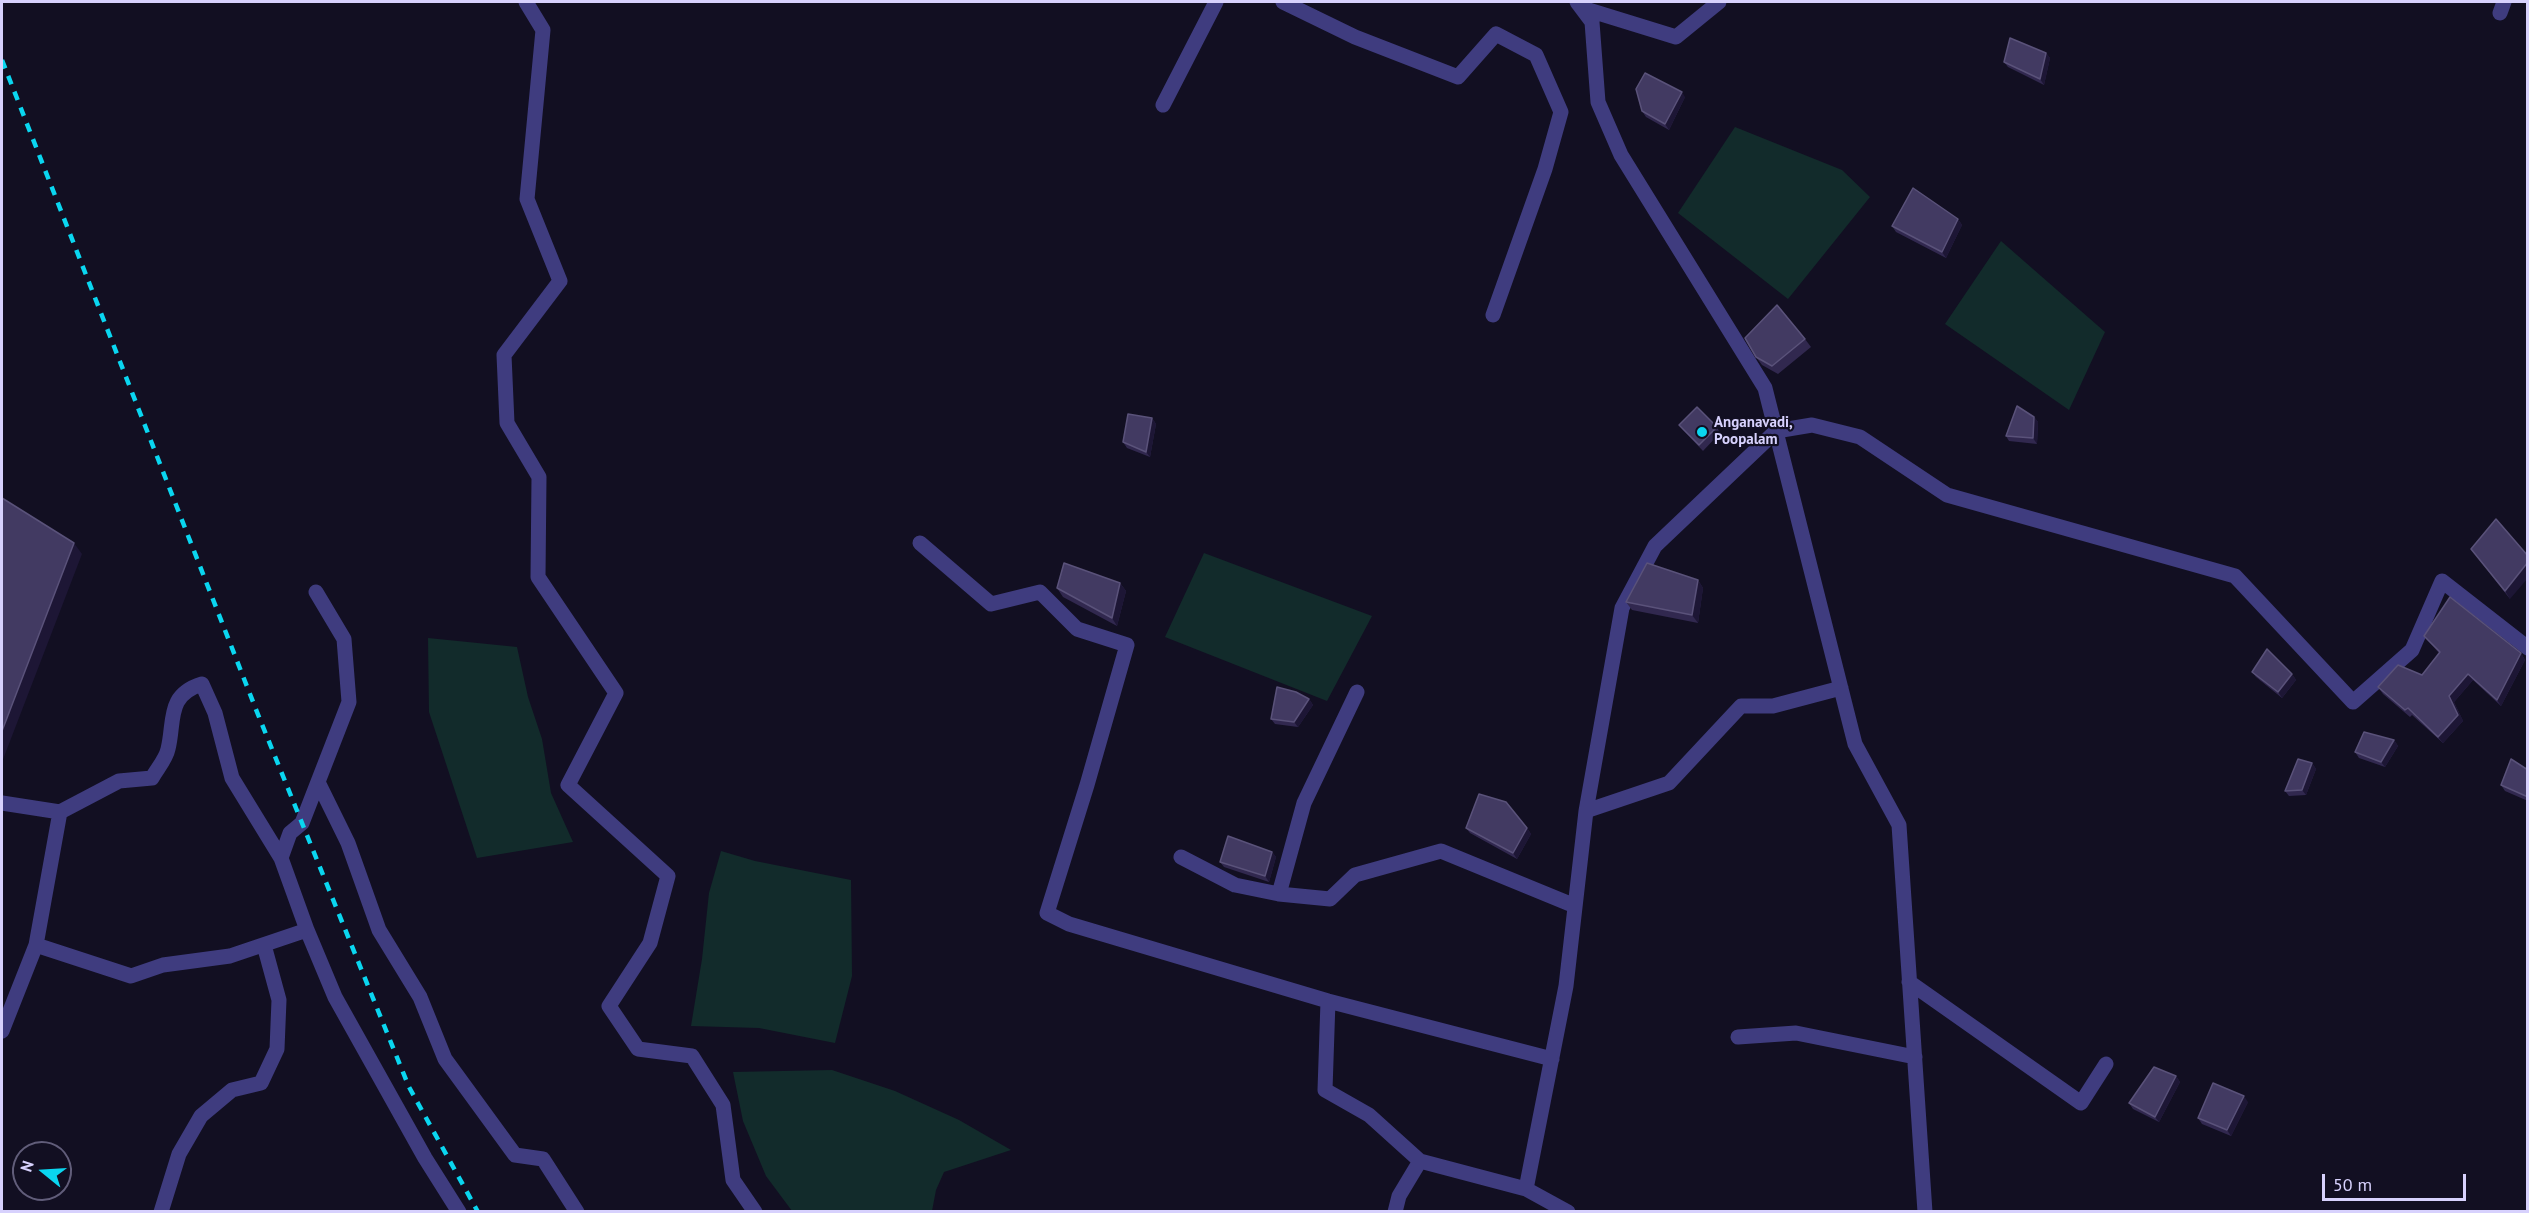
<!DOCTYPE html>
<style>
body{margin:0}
#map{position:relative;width:2529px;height:1213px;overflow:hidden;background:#120f22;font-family:"PT Sans",sans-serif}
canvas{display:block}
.frame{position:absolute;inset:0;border:3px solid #d7d1fd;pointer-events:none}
.north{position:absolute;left:12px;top:1141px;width:60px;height:60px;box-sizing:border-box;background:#120f22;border:2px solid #615d7a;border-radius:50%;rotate:288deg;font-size:16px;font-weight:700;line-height:24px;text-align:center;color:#d7d1fd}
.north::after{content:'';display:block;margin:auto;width:21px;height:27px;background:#0ad6f0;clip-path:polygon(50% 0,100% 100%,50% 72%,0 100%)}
.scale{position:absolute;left:2322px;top:1174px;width:144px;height:27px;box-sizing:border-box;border:3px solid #d7d1fd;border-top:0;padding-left:8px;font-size:18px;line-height:21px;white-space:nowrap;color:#d7d1fd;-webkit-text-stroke:4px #120f22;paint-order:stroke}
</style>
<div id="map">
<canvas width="2529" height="1213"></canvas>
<div class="frame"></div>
<div class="north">N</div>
<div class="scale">50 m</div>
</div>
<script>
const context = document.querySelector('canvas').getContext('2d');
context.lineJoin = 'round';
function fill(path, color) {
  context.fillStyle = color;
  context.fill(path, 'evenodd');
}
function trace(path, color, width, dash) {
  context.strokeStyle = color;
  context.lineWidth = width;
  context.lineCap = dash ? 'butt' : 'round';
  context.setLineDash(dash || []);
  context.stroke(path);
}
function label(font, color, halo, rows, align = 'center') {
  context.font = font + ' "PT Sans",sans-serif';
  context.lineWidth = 4.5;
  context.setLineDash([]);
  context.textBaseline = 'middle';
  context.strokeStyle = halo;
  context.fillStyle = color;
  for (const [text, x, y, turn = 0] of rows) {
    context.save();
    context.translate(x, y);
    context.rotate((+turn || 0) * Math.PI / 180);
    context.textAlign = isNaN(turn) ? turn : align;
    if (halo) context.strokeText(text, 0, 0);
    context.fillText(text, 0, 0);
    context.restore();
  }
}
const green = new Path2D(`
 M1735,127L1842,170L1870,197L1788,299L1678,213Z
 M2001,241L2105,332L2069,410L1945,324Z
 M1204,553L1372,616L1327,701L1165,637Z
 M428,638L517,647L528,697L542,739L551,793L573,842L477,858L429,712Z
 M721,851L755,861L851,880L852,976L835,1043L759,1028L691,1026L702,959L709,893Z
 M832,1070L895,1091L959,1120L1011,1150L944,1172L936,1190L932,1211H792L766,1176L743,1121L733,1072Z`);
const minor = new Path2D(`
 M526,2L543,30L527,199L560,281L504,355L507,423L539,477L538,577L616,693L568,785L668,876L650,943L609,1006L638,1049L692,1056L723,1105L733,1180L755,1212
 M1283,2L1355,37L1458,77L1496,34L1536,55L1561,112L1545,169L1493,315
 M1577,2L1592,22L1598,102L1621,155L1765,388L1855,744L1899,825L1925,1212
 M1582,8L1676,37L1719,2
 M2500,13L2504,2
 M1163,105L1216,2
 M920,543L991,604L1040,592L1077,629L1127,645L1087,785L1047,913L1069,924L1328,1001L1552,1059
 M202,684L215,713L232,778L281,858L307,930L230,956L163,965L131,976L36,945L60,812L119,781L152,778C157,769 166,759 168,749C175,721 166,695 202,684Z
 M1357,692L1304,803L1279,894L1330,899L1355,875L1441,851L1575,906
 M318,782L348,843L379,930L420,997L445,1059L515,1155L543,1159L577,1212
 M2,803L60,812
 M1586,811L1669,783L1741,706H1773L1841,688
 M1181,857L1235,885L1279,894
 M281,858L290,833L302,823L349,702L344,639L316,592
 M307,930L335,997L425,1158L459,1212
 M1909,982L2081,1103L2106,1064
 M1328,1001L1325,1090L1369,1115L1420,1161L1526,1189L1568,1212
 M2,1031L36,945
 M1738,1037L1796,1033L1915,1057
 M1526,1189L1566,986L1586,811L1622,608L1655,546L1776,431L1812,425L1860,437L1947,495L2235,576L2353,702L2412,650L2442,581L2528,648
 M161,1212L179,1154L201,1116L232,1090L261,1083L277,1049L279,1000L264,945
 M1395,1212L1399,1196L1420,1161`);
const rail = new Path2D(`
 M2,60L257,712L409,1087L478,1212`);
const wall = new Path2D(`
 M2046,53L2050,58L2044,85L2008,67L2004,62Z
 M1685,97L1669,130L1646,117L1642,111Z
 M1958,219L1962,225L1946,258L1896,232L1892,226Z
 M1805,339L1811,347L1778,374L1762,365L1756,357Z
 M2034,417L2038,422L2037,444L2009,441L2006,436Z
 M1152,418L1156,424L1150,457L1127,448L1123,442Z
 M1679,425L1717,427L1720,433L1703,451L1683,430Z
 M2496,519L2510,599L2471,549Z
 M1698,580L1703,588L1698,623L1632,610L1626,602Z
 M1120,583L1126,591L1117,626L1063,597L1057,588Z
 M2424,636L2521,653L2525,660L2501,706L2473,680L2454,702L2463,721L2443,743L2412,715L2410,717L2383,694L2378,687L2422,675L2439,653L2429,642Z
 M2252,672L2292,674L2296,680L2282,698L2256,677Z
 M1309,699L1313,705L1298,727L1275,724L1271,719Z
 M2394,740L2398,746L2385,767L2359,758L2355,752Z
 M2312,763L2316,769L2306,795L2289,796L2285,791Z
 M2528,770V801L2505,791L2501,785Z
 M1466,828H1527L1531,834L1517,859L1470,833Z
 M1272,852L1276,857L1269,882L1224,867L1220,862Z
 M2176,1076L2180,1082L2159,1122L2133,1109L2129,1103Z
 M2248,1102L2231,1136L2202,1124L2198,1118Z`);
const shadedWall = new Path2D(`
 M2046,53L2050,58L2044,85L2040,79Z
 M1682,92L1685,97L1669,130L1665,124Z
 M1958,219L1962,225L1946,258L1942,252Z
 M2034,417L2038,422L2037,444L2033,438Z
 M1152,418L1156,424L1150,457L1146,452Z
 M74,543L82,554L2,762V731Z
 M2528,562V578L2510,599L2505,591Z
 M1698,580L1703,588L1698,623L1692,615Z
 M1120,583L1126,591L1117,626L1112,618Z
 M2521,653L2525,660L2501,706L2497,700Z
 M2292,674L2296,680L2282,698L2278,692Z
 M2468,674L2473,680L2454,702L2463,721L2443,743L2438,737L2449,696Z
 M1309,699L1313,705L1298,727L1294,722Z
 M2394,740L2398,746L2385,767L2381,762Z
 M2312,763L2316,769L2306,795L2302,790Z
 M1527,828L1531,834L1517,859L1513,853Z
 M1272,852L1276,857L1269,882L1265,876Z
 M2176,1076L2180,1082L2159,1122L2155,1117Z
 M2244,1096L2248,1102L2231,1136L2227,1130Z`);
const building = new Path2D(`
 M2010,38L2046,53L2040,79L2004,62Z
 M1645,73L1682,92L1665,124L1642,111L1636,89Z
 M1913,188L1958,219L1942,252L1892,226Z
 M1777,305L1805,339L1772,366L1756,357L1745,338Z
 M2017,406L2034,417L2033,438L2006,436Z
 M1697,407L1717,427L1699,445L1679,425Z
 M1128,414L1152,418L1146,452L1123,442Z
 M2,498L74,543L2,731Z
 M2496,519L2528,556V562L2505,591L2471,549Z
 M1064,563L1120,583L1112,618L1057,588Z
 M1647,563L1698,580L1692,615L1626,602Z
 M2450,597L2521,653L2497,700L2468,674L2449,696L2458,715L2438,737L2408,708L2405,710L2378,687L2398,665L2422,675L2440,652L2424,636Z
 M2267,649L2292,674L2278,692L2252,672Z
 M1277,687L1296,692L1309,699L1294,722L1271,719Z
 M2364,732L2394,740L2381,762L2355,752Z
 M2298,759L2312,763L2302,790L2285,791Z
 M2511,759L2528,770V797L2501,785Z
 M1479,794L1506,802L1527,828L1513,853L1466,828Z
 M1228,836L1272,852L1265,876L1220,862Z
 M2154,1067L2176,1076L2155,1117L2129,1103Z
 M2213,1083L2244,1096L2227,1130L2198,1118Z`);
const markers = [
 [1702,432,6,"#0ad6f0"]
];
const poiNames = [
 ["Anganavadi,",1714,423],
 ["Poopalam",1714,440]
];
fill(green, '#122b2b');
trace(minor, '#3f3c7f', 15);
trace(rail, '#0ad6f0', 4.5, [9, 8]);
fill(wall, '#31284f');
fill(shadedWall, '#1d1635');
fill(building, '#423a62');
trace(building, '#5a527a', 1.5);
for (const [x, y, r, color] of markers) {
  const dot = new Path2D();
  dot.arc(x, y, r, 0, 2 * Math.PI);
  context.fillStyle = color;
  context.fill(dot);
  trace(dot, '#120f22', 2);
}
label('bold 15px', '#d7d1fd', '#120f22', poiNames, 'left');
</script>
